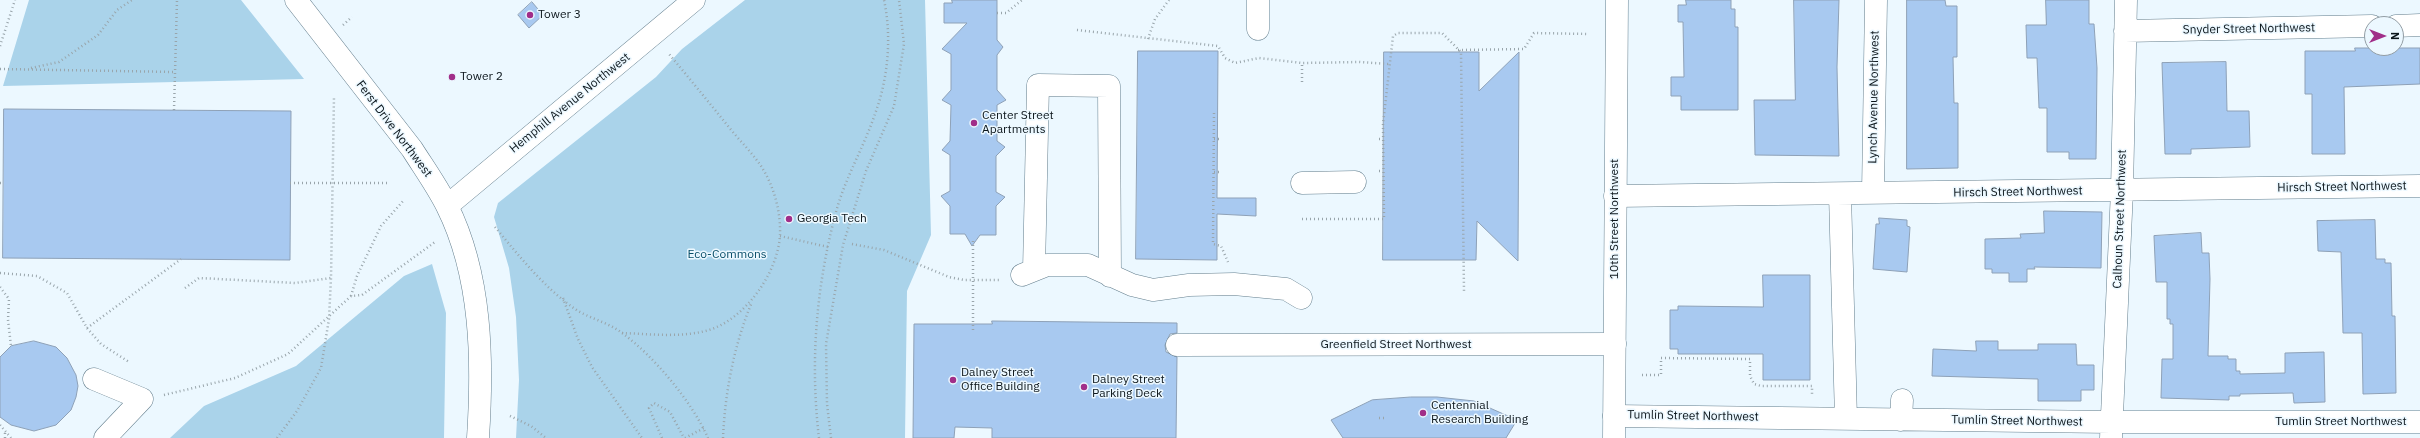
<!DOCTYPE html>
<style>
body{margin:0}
#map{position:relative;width:2420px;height:438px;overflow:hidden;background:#ecf8ff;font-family:"IBM Plex Sans",sans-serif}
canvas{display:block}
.north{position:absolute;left:2364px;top:16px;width:40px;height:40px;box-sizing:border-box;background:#ecf8ff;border:1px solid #929da4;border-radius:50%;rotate:90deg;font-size:11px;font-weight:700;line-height:16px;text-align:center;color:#0b151b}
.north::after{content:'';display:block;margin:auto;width:14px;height:18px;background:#a12e89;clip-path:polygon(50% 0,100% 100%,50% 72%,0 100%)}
</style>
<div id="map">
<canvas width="2420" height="438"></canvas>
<div class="north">N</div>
</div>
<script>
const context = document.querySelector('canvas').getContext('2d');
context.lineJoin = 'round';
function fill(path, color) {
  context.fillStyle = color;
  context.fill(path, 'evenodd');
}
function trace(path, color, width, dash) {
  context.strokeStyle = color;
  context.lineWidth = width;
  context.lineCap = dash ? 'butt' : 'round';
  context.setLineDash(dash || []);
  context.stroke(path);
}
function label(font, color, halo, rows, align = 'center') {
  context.font = font + ' "IBM Plex Sans",sans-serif';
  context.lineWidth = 3;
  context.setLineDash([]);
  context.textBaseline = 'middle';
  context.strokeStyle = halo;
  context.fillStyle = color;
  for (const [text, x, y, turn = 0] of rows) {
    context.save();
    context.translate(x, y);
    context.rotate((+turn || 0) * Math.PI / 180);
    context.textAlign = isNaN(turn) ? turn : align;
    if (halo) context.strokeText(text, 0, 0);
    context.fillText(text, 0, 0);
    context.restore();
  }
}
const green = new Path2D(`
 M29,0H241L304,79L3,86Z
 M745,0H925L931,235L907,291L905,438H516L519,380L516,317L509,268L494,217L498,203L656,77L682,49Z
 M432,264L446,313L444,438H170L204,406L296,366L404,276Z`);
const building = new Path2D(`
 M952,0H997V40L1003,47L997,55V90L1006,100L997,105V141L1005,147L996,156V192L1005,197L996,206V235H980L972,246L965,234H950V206L941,196L950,191V155L942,150L950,141L951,105L942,100L951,90V54L942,49L967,23H944V3H952Z
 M1686,0H1731V9H1735V27H1738V110H1681V96H1671V77H1684L1683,22H1678V5H1686Z
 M1794,0H1839L1837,67L1839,156L1755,155L1754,100H1795Z
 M1907,0H1945L1946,6H1957V57H1953L1954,103H1958V168L1907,169Z
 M2046,0H2089V24H2094L2097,68L2096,159H2069V152H2047V108H2039L2037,58H2027L2026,25H2046Z
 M532,2L543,15L529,28L518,15Z
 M2355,48H2420V84L2344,87L2345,154H2312V94H2305V51H2355Z
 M1138,51H1218L1217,198H1256V216L1217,214V260L1136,259Z
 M1384,52H1479V91L1519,52L1518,261L1477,221L1476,260H1383Z
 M2226,62L2227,111H2249L2250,147L2191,149V154H2165L2162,63Z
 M4,109L291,111L290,260L3,258Z
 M2044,211L2102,212L2101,268L2034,267L2035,269H2027V282H2009V273H1992V269H1985V239L2021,238L2020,234L2044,233Z
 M1879,218L1907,220V226L1910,227L1907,272L1873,269L1876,224H1879Z
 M2375,220L2376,259H2385V263H2391L2392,316H2395L2396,393L2363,394L2362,333H2343L2341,252L2318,251L2317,221Z
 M2201,233L2202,253H2209L2210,279L2208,356H2228V359H2236V371H2240V374L2285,373V353L2324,352L2325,402L2294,403L2293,393L2240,394V396H2229V400L2161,398L2162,359H2173V324H2170V319H2167V282H2156L2154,236Z
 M1763,275H1810V380H1763V354H1678V349H1670V310H1678V306L1763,307Z
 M992,321L1177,323V333L1170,334L1165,345L1166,352L1177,357L1176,438H992V428L955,427L954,438H913L914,324H992Z
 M34,341L56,347L67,358L76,375L78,386L76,397L71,410L56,425L34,431L11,425L0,417V357L11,346Z
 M1976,341H1998V350H2038V344H2076L2077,365H2094V390H2081V401H2038V379L1932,376L1933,349L1976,351Z
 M1411,397H1437L1474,401L1517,420L1506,438H1343L1331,420L1372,400Z`);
const path = new Path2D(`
 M997,13H1006L1022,0
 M343,25L352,17
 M1077,30L1218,46L1225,58L1235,63L1259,58L1302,63L1359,62L1389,64
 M1148,39L1155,19L1169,0
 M0,46L15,0
 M1458,50L1524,49L1534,33L1589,34
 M31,68L59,62L98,35L117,10L132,0
 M0,69L175,72
 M1302,82V63
 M174,110L177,0
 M1214,113L1213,244L1221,246L1228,262
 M1214,139H1221
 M1379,139H1383
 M1379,171H1383
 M1214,172H1221
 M0,183H3
 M290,183H389
 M1302,219H1384L1383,124L1393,36L1398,33H1442L1461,52L1464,291
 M495,227C520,257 545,289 578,311C592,319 609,323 622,333C654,356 692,402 708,438
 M780,236L828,247
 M973,241V333
 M852,244L884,250L949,277L964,280H1001
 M0,273L37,276L67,293L87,328L101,344L129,362
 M0,287L9,299L8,320L11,346
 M185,288L199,278L295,283L331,278
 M351,296L357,276L381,226L404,200
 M563,298L578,339L592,367L642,438
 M87,328L181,259
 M622,333C650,334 682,338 709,330C745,319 778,273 780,235C781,212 774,186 761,166C753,154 742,143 732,131C711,105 690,79 669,54
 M1642,375H1661V358L1750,359V376L1754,384L1761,386H1812V396
 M164,395L235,378L288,354L351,296L362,295L435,242
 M510,416L531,426L546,438
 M1379,418H1384
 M0,425L11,438
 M5,438V431
 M277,438L297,411L321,368L329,319L331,278L334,96
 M662,438L649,408L654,403L670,412L684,438
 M685,438L704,428
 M723,438C725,392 734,345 752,302
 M819,438C810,362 816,287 836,212C845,178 864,147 875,114C888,79 892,37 884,0
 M831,438L827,404L826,344L843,245L866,171L894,106L904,44L899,0`);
const minor = new Path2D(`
 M296,0L412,149C424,168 437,186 447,206C482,276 483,361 478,438
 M1258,0V29
 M2396,26L2420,25
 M2125,31L2372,26
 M1302,183L1355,182
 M1873,193L1876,0
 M1840,194L1846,419
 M1615,196L2420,186
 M447,206L694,0
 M1034,270L1038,85L1109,86L1110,276
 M1022,275L1047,265H1088L1132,285L1153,290L1189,285L1234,284L1286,289L1301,298
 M1177,345L1615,344
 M94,379L142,399L105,438
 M1614,416L2111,422H2420
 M1901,420L1902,400
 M2111,438L2122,190L2126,0`);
const major = new Path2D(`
 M1614,438L1617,0`);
const markers = [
 [530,15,4,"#a12e89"],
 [452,77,4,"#a12e89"],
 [974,123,4,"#a12e89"],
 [789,219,4,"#a12e89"],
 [953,380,4,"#a12e89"],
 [1084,387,4,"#a12e89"],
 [1423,413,4,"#a12e89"]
];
const poiNames = [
 ["Tower 3",538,15],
 ["Tower 2",460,77],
 ["Center Street",982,116],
 ["Apartments",982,130],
 ["Georgia Tech",797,219],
 ["Dalney Street",961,373],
 ["Office Building",961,387],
 ["Dalney Street",1092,380],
 ["Parking Deck",1092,394],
 ["Centennial",1431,406],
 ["Research Building",1431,420]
];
const streetNames = [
 ["Snyder Street Northwest",2249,29,-1],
 ["Lynch Avenue Northwest",1874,97,-89],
 ["Hemphill Avenue Northwest",570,103,-39],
 ["Ferst Drive Northwest",394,129,53],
 ["Hirsch Street Northwest",2342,187,-1],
 ["Hirsch Street Northwest",2018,192,-1],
 ["10th Street Northwest",1615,219,-90],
 ["Calhoun Street Northwest",2120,219,-88],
 ["Greenfield Street Northwest",1396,345],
 ["Tumlin Street Northwest",1693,416,1],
 ["Tumlin Street Northwest",2017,421,1],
 ["Tumlin Street Northwest",2341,422]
];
const parkNames = [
 ["Eco-Commons",727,255]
];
fill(green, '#aad3ea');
fill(building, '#a8c9f0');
trace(building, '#8ea1b7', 1);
trace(minor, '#637e8d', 23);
trace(major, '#637e8d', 23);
trace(path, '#99a5ab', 2.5, [1, 3]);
trace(minor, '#fff', 22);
trace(major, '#fff', 22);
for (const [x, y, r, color] of markers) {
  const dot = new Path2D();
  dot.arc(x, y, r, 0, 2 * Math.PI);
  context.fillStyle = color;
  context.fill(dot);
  trace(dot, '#ecf8ff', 1.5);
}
label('12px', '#0b151b', '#ecf8ff', poiNames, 'left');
label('12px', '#0b151b', '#ecf8ff', streetNames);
label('12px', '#074d68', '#ecf8ff', parkNames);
</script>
